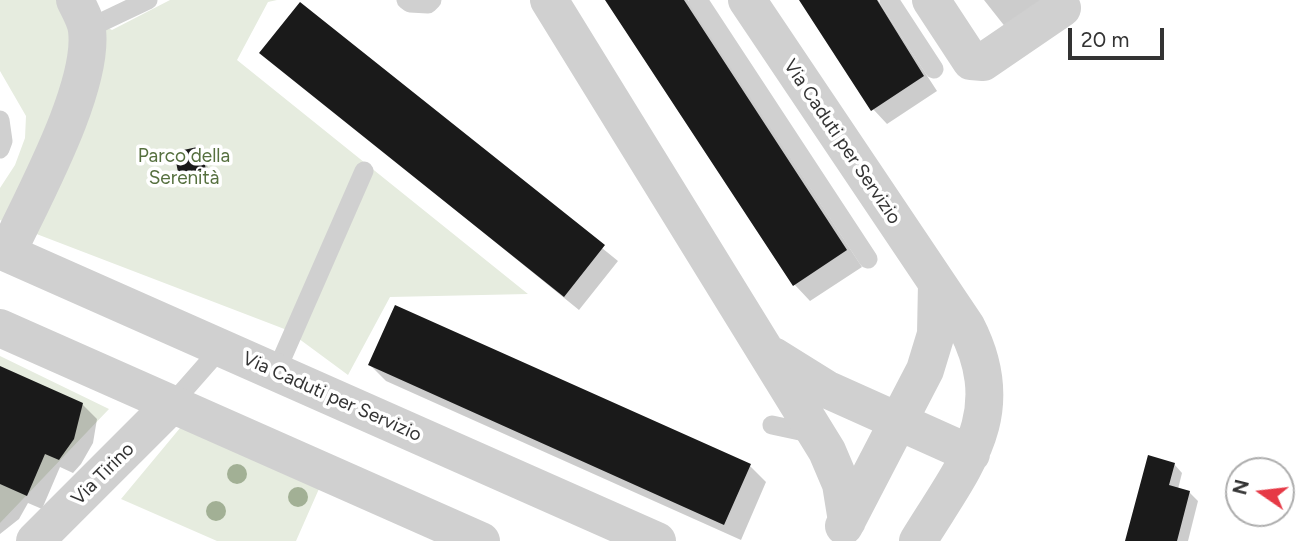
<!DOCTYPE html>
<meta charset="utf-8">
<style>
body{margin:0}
#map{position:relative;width:1309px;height:541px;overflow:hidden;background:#fff;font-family:Figtree,sans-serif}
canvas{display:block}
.north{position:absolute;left:1225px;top:457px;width:70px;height:70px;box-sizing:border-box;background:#fff;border:2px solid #adadad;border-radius:50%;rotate:284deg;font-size:19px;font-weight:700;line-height:28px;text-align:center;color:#333}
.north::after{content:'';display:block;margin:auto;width:24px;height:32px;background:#e63946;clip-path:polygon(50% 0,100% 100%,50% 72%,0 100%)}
.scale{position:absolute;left:1068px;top:28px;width:96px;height:32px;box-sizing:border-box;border:4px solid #333;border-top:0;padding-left:9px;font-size:21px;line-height:24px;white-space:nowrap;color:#333;-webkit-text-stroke:5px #fff;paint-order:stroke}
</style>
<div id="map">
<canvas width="1309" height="541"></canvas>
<div class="north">N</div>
<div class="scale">20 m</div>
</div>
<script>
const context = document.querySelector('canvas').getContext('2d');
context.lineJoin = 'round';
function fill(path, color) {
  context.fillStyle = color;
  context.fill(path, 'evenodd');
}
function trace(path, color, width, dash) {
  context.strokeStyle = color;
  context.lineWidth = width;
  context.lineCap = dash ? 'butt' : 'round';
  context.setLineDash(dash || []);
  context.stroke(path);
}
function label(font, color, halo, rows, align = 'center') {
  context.font = font + ' Figtree,sans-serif';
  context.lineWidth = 7;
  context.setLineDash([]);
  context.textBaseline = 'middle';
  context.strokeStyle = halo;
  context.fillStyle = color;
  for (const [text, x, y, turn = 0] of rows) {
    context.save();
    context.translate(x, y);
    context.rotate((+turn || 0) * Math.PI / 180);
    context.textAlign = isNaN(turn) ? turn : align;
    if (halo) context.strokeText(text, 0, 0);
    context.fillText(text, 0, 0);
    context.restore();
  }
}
const green = new Path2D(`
 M0,0H65L82,14L112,30L170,0H277L268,2L237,60L528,294L390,297L348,375L287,330L0,220V188L15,165L25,138L26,116L0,71Z
 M0,356L109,409L0,523Z
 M185,422L322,482L296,541H217L121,499Z`);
const shadow = new Path2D(`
 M607,0H688L862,267L810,301L794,284Z
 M801,0H878L937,91L887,124L873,109Z
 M984,0H1064L1014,38Z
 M301,4L618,261L579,310L262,53Z
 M201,148L205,152L209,175L185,180L181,176Z
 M370,365L750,466L766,482L741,540L386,381Z
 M0,368L82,404L97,419L93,443L81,464L73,473L60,467L42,509L28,503L19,519L0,534Z
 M1174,464L1182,473L1178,489L1189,492L1198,501L1188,541H1127Z`);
const building = new Path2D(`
 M605,0H684L847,250L793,286Z
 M799,0H877L924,76L871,111Z
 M300,2L605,245L564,297L259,53Z
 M202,146L206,171L179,177L174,152Z
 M395,305L751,464L724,525L368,365Z
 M0,366L83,403L74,439L59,460L45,454L27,496L0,484Z
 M1148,455L1175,463L1169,485L1190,491L1177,541H1125Z`);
const service = new Path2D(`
 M406,0L410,3L428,4L432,0
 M698,0L868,259
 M889,0L934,69
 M87,29L148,0
 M0,120L3,141L0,149
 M276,372L364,171
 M170,406L221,348
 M772,425L800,431L811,425`);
const minor = new Path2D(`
 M549,0L827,451L841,484L847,521
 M747,0L966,326C1012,415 963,467 918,541
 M931,0L971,61L983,62L1062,8
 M0,250L657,541
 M7,253C32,199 94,88 87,30C86,20 79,9 75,0
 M0,328L481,541
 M773,356L826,389L971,454
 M844,526L925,370L936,334L937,283
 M35,541L170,406`);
const trees = [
 [237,474],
 [298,497],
 [216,511]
];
const streetNames = [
 ["Via Caduti per Servizio",842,142,56],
 ["Via Caduti per Servizio",332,397,24],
 ["Via Tirino",103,474,-45]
];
const parkNames = [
 ["Parco della",184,156],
 ["Serenità",184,178]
];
fill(green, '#e6ecdf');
fill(shadow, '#0003');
fill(building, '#1a1a1a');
trace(service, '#d0d0d0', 19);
trace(minor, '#d0d0d0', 38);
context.fillStyle = '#a2b095';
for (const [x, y] of trees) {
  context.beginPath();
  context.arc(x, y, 10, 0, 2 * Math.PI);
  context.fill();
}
label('19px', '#333', '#fff', streetNames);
label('19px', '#56703f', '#fff', parkNames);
</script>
